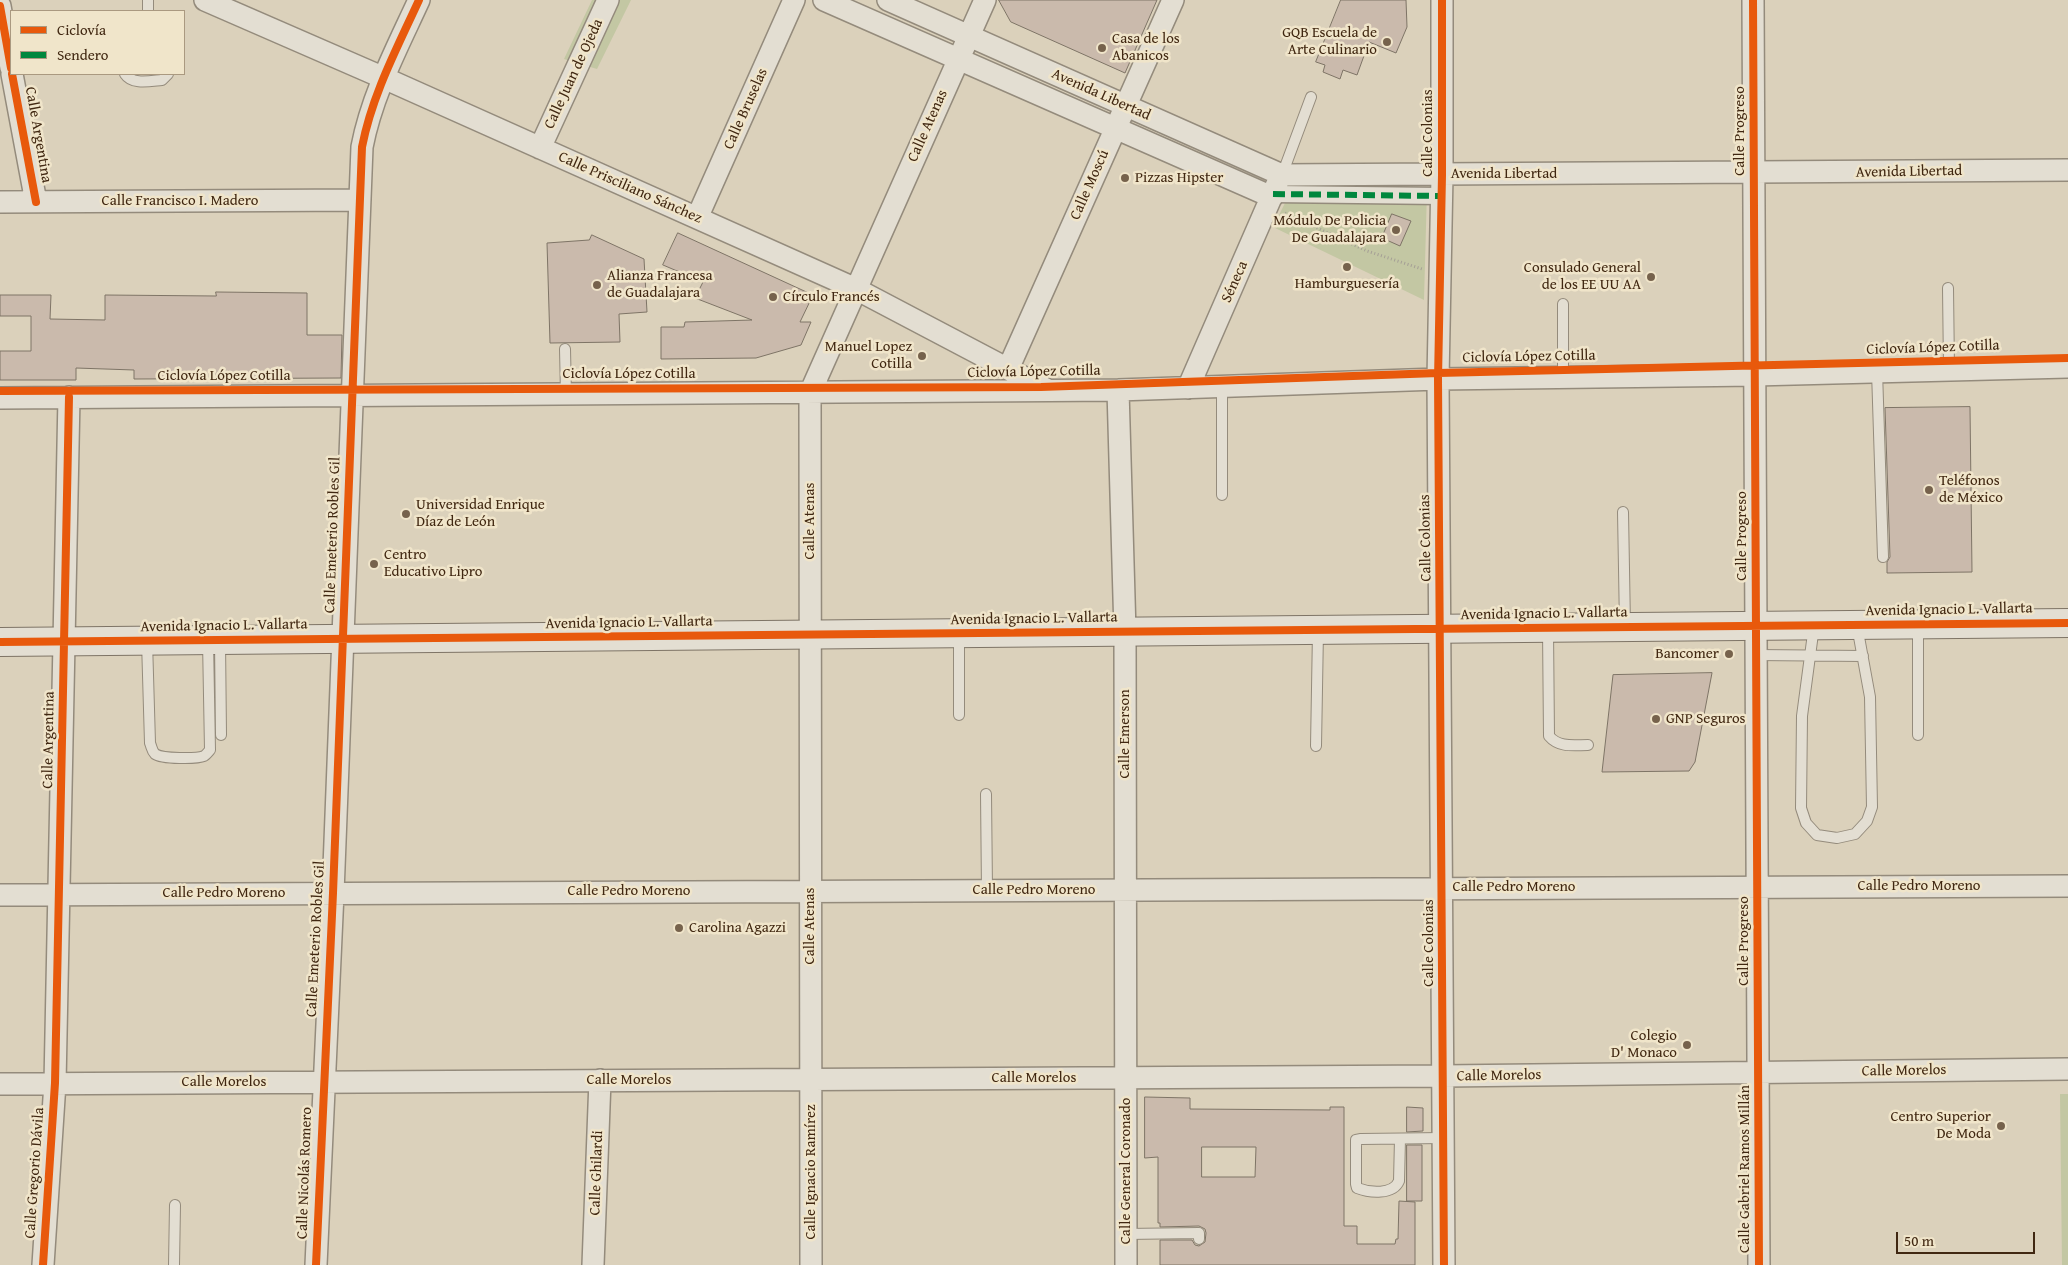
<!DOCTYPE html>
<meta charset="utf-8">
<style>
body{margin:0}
#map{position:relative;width:2068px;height:1265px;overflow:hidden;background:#dbd1bb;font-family:"Gentium Book Plus",serif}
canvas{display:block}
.legend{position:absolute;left:10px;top:10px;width:175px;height:65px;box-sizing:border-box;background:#f0e5ca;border:1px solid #aa9980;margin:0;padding:6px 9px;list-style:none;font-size:15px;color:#402711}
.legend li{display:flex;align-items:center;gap:10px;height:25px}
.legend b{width:25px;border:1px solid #aa9980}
.scale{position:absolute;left:1896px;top:1232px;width:139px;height:22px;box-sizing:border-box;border:2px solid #402711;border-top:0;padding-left:6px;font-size:15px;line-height:18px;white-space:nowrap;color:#402711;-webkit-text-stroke:4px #f0e5ca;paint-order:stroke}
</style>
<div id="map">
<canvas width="2068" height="1265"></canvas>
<ul class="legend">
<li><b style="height:6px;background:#e8590c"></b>Ciclovía</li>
<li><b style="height:6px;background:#00873e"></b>Sendero</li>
</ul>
<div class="scale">50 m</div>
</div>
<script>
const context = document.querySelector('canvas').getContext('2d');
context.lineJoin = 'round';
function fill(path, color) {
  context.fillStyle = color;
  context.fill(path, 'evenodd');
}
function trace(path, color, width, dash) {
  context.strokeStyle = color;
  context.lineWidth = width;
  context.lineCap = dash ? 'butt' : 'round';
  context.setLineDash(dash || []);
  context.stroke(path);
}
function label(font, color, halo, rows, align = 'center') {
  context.font = font + ' "Gentium Book Plus",serif';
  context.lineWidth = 5;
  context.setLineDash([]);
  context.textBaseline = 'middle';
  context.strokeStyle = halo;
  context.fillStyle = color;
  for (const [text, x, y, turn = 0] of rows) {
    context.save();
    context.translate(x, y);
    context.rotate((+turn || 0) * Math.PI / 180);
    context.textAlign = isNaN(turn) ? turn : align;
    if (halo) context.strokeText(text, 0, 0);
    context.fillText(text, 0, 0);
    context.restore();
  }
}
const green = new Path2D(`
 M592,0H631L597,69L564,59Z
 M1427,190L1424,300L1273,227L1287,199Z
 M2060,1094H2068V1265H2062Z`);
const building = new Path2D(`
 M999,0H1157L1125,73L1011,22Z
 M1341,0H1406L1407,27L1396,53L1369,42L1357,75L1343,70L1340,79L1323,72L1325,65L1316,62Z
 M1392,214L1411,221L1400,246L1382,238Z
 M678,233L813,295L800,322H811L801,345L756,358L661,359V327H684L685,322L752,320L695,298L703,282L663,265Z
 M592,235L644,259L647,312L619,314L620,342L550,343L547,243L589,240Z
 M216,292L307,293V335H342L341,378L134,379V370L76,368V380H0V351H31V316H0V295H51L50,319L105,320V295L216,296Z
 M1970,407L1972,572L1887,573V562L1890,557L1885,408Z
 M1712,673L1695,762L1689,771L1602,772L1613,675Z
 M1145,1097L1190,1098V1109L1330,1110V1107H1344V1226H1357V1244H1395L1396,1239H1398L1399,1201L1415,1202V1265H1160V1240H1192L1195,1245L1199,1246L1205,1242L1206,1233L1205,1229L1199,1226L1160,1227V1223H1158V1157L1145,1158ZM1202,1147H1256L1255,1177H1202Z
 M1407,1107L1423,1108V1131L1407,1132Z
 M1407,1145H1422V1201H1407Z`);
const path = new Path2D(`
 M1285,213L1367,251L1422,269`);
const service = new Path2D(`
 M148,0V11
 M125,74C132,85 150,81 162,80L168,74
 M1282,175L1311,97
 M1948,288L1949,369
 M1563,304V378
 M565,349L566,395
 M1877,371L1883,557
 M1222,387V495
 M1623,512L1625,626
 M1918,625V735
 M1814,626L1802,716L1801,808L1806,823L1817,835L1837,838L1855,834L1867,821L1872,807L1870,697L1857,626
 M1548,630L1549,736C1559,748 1574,745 1588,745
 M147,641L150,743C152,748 152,751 155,754C162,759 197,759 204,756C206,755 209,751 210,750L208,641
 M220,641L221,735
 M1756,655L1863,656
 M959,715V634
 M1316,746L1318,631
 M986,794L987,890
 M1400,1139L1399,1181C1393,1195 1370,1193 1357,1188L1356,1184V1140L1361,1139L1443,1138
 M1126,1234L1199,1233V1239
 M174,1265L175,1205`);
const pedestrian = new Path2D(`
 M1273,194L1441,196`);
const minor = new Path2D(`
 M205,0L384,78L856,289L1046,389
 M824,0L1272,197
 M888,0L1282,175L2068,170
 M1442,0V175L1438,379L1444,1265
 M1753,0L1759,1265
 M0,6L11,68
 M12,74L36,202
 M540,148L608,0
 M0,202L360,200
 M697,218L794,0
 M1008,369L1173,0
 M1188,388L1277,184
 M1118,390L1125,632L1126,1265
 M0,398L1118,390L1438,379L1755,375L2068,367
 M0,895L2068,886
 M0,1084L1443,1076L2068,1069
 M43,1265L55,1083L69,397
 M316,1265L333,893L362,147C372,95 397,48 419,0
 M593,1265L600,1080
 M811,1265L810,393L985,0`);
const secondary = new Path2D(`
 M0,642L2068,623`);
const quiet = new Path2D(`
 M1273,194L1441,196`);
const cycleway = new Path2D(`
 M1442,0V175L1438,379L1444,1265
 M1753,0L1759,1265
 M0,6L11,68
 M12,74L36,202
 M0,391L1041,387L1438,373L2068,358
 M0,642L2068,623
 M43,1265L55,1083L69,397
 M316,1265L333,893L362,147C372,95 397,48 419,0`);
const markers = [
 [1387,42,5,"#76624c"],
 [1102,48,5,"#76624c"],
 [1125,178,5,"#76624c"],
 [1396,230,5,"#76624c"],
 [1347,267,5,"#76624c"],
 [1651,277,5,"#76624c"],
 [597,285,5,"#76624c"],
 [773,297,5,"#76624c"],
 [922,356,5,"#76624c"],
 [1929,490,5,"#76624c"],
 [406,514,5,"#76624c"],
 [374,564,5,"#76624c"],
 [1729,654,5,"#76624c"],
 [1656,719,5,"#76624c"],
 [679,928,5,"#76624c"],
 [1687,1045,5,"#76624c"],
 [2001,1126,5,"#76624c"]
];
const poiNames = [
 ["GQB Escuela de",1377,33,"right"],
 ["Arte Culinario",1377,50,"right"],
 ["Casa de los",1112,39],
 ["Abanicos",1112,56],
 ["Pizzas Hipster",1135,178],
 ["Módulo De Policia",1386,221,"right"],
 ["De Guadalajara",1386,238,"right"],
 ["Consulado General",1641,268,"right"],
 ["de los EE UU AA",1641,285,"right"],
 ["Alianza Francesa",607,276],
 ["de Guadalajara",607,293],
 ["Hamburguesería",1347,284,"center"],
 ["Círculo Francés",783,297],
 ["Manuel Lopez",912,347,"right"],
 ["Cotilla",912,364,"right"],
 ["Teléfonos",1939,481],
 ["de México",1939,498],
 ["Universidad Enrique",416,505],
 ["Díaz de León",416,522],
 ["Centro",384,555],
 ["Educativo Lipro",384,572],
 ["Bancomer",1719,654,"right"],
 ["GNP Seguros",1666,719],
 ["Carolina Agazzi",689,928],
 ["Colegio",1677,1036,"right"],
 ["D' Monaco",1677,1053,"right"],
 ["Centro Superior",1991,1117,"right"],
 ["De Moda",1991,1134,"right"]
];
const streetNames = [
 ["Calle Juan de Ojeda",574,74,-65],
 ["Avenida Libertad",1101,95,24],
 ["Calle Bruselas",746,109,-66],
 ["Calle Atenas",928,126,-66],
 ["Calle Progreso",1740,131,-90],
 ["Calle Colonias",1428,133,-90],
 ["Calle Argentina",38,135,80],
 ["Avenida Libertad",1909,172,-1],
 ["Avenida Libertad",1504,174],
 ["Calle Moscú",1090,185,-66],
 ["Calle Prisciliano Sánchez",630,188,24],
 ["Calle Francisco I. Madero",180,201],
 ["Séneca",1235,282,-66],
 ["Ciclovía López Cotilla",1933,348,-2],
 ["Ciclovía López Cotilla",1529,357,-1],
 ["Ciclovía López Cotilla",1034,372,-1],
 ["Ciclovía López Cotilla",629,374],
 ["Ciclovía López Cotilla",224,376],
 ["Calle Atenas",810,521,-90],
 ["Calle Emeterio Robles Gil",333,535,-88],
 ["Calle Progreso",1742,536,-90],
 ["Calle Colonias",1426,538,-91],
 ["Avenida Ignacio L. Vallarta",1949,610,-1],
 ["Avenida Ignacio L. Vallarta",1544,614,-1],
 ["Avenida Ignacio L. Vallarta",1034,619,-1],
 ["Avenida Ignacio L. Vallarta",629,623,-1],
 ["Avenida Ignacio L. Vallarta",224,626,-1],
 ["Calle Emerson",1125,734,-90],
 ["Calle Argentina",49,740,-89],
 ["Calle Pedro Moreno",1919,886],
 ["Calle Pedro Moreno",1514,887],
 ["Calle Pedro Moreno",1034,890],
 ["Calle Pedro Moreno",629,891],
 ["Calle Pedro Moreno",224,893],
 ["Calle Atenas",810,926,-90],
 ["Calle Emeterio Robles Gil",316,939,-87],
 ["Calle Progreso",1744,941,-90],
 ["Calle Colonias",1429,943,-90],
 ["Calle Morelos",1904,1071,-1],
 ["Calle Morelos",1499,1076,-1],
 ["Calle Morelos",1034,1078],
 ["Calle Morelos",629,1080],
 ["Calle Morelos",224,1082],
 ["Calle Gabriel Ramos Millán",1745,1169,-90],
 ["Calle General Coronado",1126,1171,-90],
 ["Calle Ignacio Ramírez",811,1172,-90],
 ["Calle Gregorio Dávila",35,1173,-86],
 ["Calle Nicolás Romero",305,1173,-88],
 ["Calle Ghilardi",597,1173,-88]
];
fill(green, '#c3c7a3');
fill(building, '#cabaac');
trace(building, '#7e7466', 1);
trace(service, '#948b7c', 12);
trace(pedestrian, '#948b7c', 19);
trace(minor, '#948b7c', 24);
trace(secondary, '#7e7466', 30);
trace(path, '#a59f95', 3, [1, 2.5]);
trace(service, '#e3ded2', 10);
trace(pedestrian, '#e3ded2', 16);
trace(minor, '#e3ded2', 21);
trace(secondary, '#e3ded2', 28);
trace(quiet, '#00873e', 6, [12, 6]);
trace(cycleway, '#e8590c', 8);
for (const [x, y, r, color] of markers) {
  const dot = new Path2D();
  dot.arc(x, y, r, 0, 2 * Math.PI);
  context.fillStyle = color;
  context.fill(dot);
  trace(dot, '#f0e5ca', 2);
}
label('15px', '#402711', '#f0e5ca', poiNames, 'left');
label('15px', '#402711', '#f0e5ca', streetNames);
</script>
